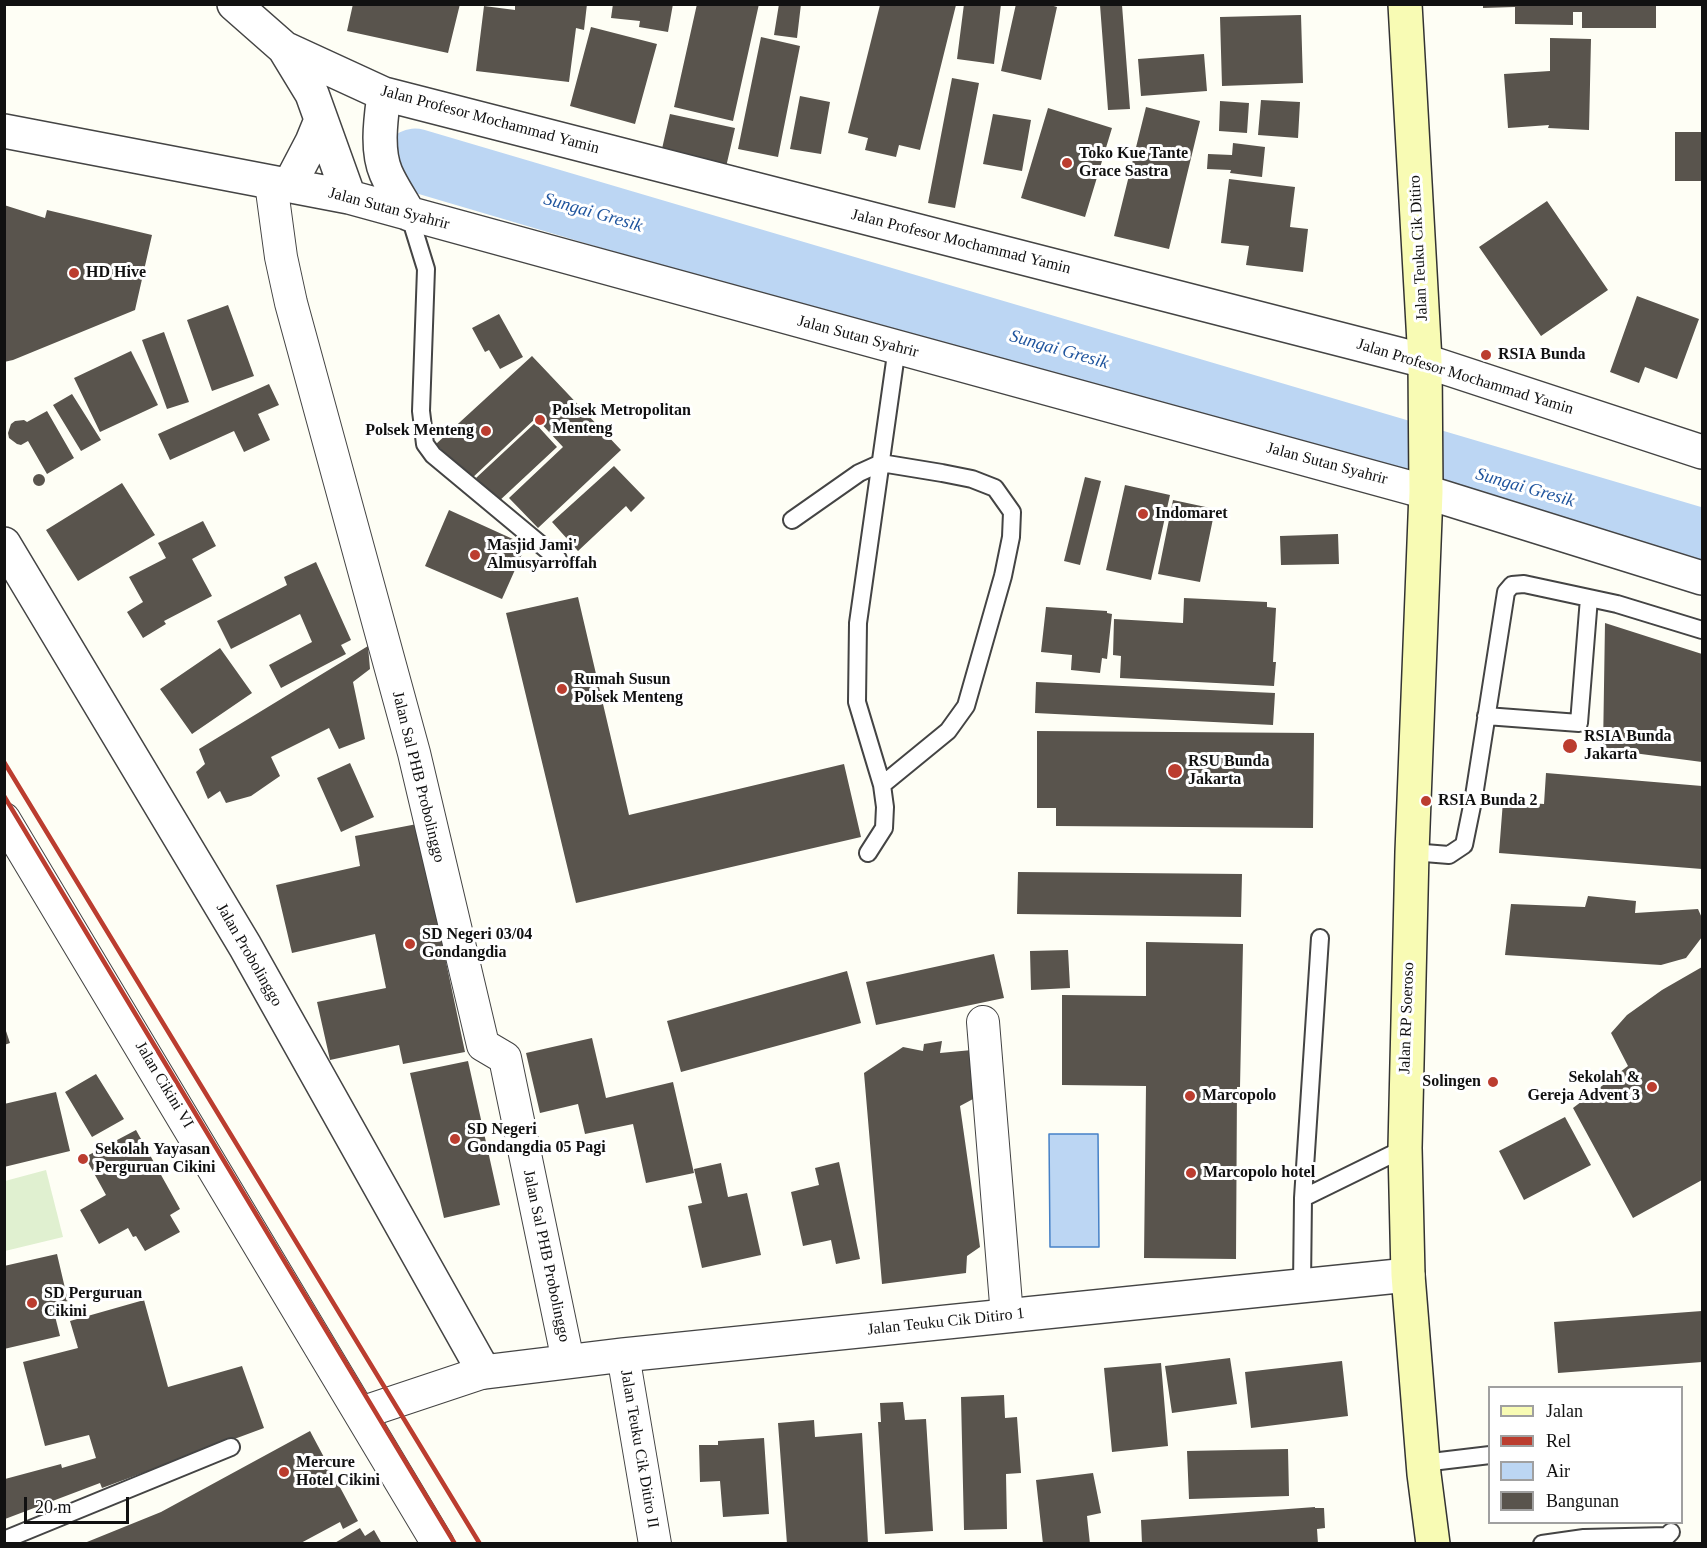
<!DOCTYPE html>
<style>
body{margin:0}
#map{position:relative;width:1707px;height:1548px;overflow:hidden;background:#fefef5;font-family:"Times New Roman",serif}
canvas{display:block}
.frame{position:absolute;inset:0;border:6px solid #111;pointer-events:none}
.legend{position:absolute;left:1488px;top:1386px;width:195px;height:138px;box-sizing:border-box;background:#fff;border:2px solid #a0a0a0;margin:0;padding:8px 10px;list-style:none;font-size:18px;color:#111}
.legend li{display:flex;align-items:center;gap:12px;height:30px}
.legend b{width:30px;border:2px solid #a0a0a0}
.scale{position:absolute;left:24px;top:1497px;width:105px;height:27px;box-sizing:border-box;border:3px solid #111;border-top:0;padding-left:8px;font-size:18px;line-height:21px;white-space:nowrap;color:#111;-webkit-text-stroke:4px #fff;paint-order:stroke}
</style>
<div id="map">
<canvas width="1707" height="1548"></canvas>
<div class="frame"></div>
<ul class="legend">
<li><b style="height:8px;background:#f8fbb4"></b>Jalan</li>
<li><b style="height:8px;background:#bb3d2f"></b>Rel</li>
<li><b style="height:16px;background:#bcd6f3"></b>Air</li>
<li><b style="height:16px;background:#59544d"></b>Bangunan</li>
</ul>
<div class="scale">20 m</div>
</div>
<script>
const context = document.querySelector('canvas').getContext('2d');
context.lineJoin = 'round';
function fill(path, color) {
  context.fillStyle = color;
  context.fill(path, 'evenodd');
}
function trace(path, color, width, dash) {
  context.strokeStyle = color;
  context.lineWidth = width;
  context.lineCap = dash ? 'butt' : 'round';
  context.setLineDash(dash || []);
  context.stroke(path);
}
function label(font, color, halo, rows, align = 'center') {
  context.font = font + ' "Times New Roman",serif';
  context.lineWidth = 6;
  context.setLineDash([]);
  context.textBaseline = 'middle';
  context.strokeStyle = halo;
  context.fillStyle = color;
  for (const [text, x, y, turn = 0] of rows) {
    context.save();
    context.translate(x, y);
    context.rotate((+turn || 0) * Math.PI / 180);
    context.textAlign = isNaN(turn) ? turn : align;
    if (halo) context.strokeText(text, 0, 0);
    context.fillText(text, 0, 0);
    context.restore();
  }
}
const pitch = new Path2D(`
 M46,1170L63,1237L5,1251V1181Z`);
const water = new Path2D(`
 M1049,1134H1098L1099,1247H1050Z`);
const river = new Path2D(`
 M415,160L1702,540`);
const building = new Path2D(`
 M353,4H460L448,53L347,31Z
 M515,4H587L584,30L576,28L569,82L476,71L484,6L515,10Z
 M613,4H673L668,32L639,27L640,21L611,18Z
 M697,4H759L733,121L674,107Z
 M779,4H801L797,38L774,35Z
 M964,4H1001L994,64L957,59Z
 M1016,4H1047L1057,7L1041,80L1001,71Z
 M1483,4H1656V28H1582V12H1573V25L1515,24V7L1483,8Z
 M880,5H956L920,150L899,145L896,157L865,150L868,138L848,133Z
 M1100,5H1122L1130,109L1108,110Z
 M1301,15L1303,83L1222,86L1220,17Z
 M591,27L657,44L635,124L570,106Z
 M761,37L800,46L778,157L738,149Z
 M1550,38L1591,39L1589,130L1548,128L1549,125L1508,128L1504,74L1550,71Z
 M1204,54L1207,91L1141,96L1138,59Z
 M952,78L979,83L955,208L928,203Z
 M800,96L830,102L821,154L790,149Z
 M1261,100L1300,102L1298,138L1258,135Z
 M1220,101L1249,103L1247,133L1219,131Z
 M1146,107L1200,121L1169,249L1114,236Z
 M1048,108L1112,128L1085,217L1021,198Z
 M670,114L735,128L726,167L661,153Z
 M993,114L1031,120L1022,171L983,164Z
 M1675,132H1702V181H1675Z
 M1233,143L1265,147L1262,177L1230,173L1231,170L1207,169L1208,154L1232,155Z
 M1229,179L1295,187L1290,227L1308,229L1303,272L1246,265L1249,246L1221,243Z
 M1547,201L1608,290L1541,336L1479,247Z
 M4,205L45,218L47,210L152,235L135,310L13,360L4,362Z
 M1637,296L1699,319L1677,379L1645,367L1639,383L1610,372Z
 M228,305L254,376L212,391L187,320Z
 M499,314L523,357L500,369L489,350L485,352L472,328Z
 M164,332L189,402L167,409L142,340Z
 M131,351L158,405L100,432L74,378Z
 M532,356L621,450L538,528L509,498L563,447L536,418L470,480L436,444Z
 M269,384L279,405L258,414L270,440L244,452L234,431L170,460L158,434Z
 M72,394L101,440L81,451L53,405Z
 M47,411L74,458L47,474L28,441L21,445L17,444L9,438L8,433L11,424L15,421L24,420L27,422Z
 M535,423L557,447L498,502L476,478Z
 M614,466L645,498L631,512L626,506L578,551L552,522Z
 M33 480a6 6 0 1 1 12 0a6 6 0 1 1-12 0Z
 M1085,477L1101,481L1080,565L1064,561Z
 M122,483L155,535L78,581L46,530Z
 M1125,485L1170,495L1151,580L1106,570Z
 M1173,500L1215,509L1200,582L1158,574Z
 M449,510L526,545L502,599L425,566Z
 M203,521L216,546L192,559L212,596L164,621L166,624L143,638L127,612L143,602L129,577L166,558L158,543Z
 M1338,534L1339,564L1281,565L1280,536Z
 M316,562L351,640L341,645L346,654L281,688L269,665L312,642L300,614L231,649L217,621L287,585L284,577Z
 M578,597L629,815L844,764L861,837L576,903L506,613Z
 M1184,598L1267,602V607L1276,608L1273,662H1276L1274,686L1120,678L1121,656L1113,655L1114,619L1183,623Z
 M1046,607L1107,611V613L1112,614L1107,659L1102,658L1100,673L1071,670L1072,655L1041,652Z
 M1605,623L1702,654V762L1603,749Z
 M368,646L370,669L353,682L365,739L339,749L329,728L271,757L280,776L251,796L226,803L220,791L208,799L196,772L205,764L199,749Z
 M220,648L252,693L192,734L160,689Z
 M1036,682L1275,693L1273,725L1035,713Z
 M1037,731L1314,733L1313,828L1056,826V808H1037Z
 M350,763L374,817L341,832L317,778Z
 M1546,773L1702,786V869L1499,853L1503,801L1544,804Z
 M417,824L465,1052L403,1064L399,1045L330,1060L317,1002L386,988L375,934L292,953L276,885L360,866L355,836Z
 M1018,872L1242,874L1241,917L1017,914Z
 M1588,896L1636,901L1635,913L1698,909L1702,918V937L1686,958L1661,965L1505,955L1511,904L1585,907Z
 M1146,942L1243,944L1240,1087H1237L1236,1259L1144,1258L1146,1086L1062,1085V995L1146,996Z
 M1068,950L1070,988L1031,990L1030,951Z
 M994,954L1004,998L876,1025L866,982Z
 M1702,967V1180L1633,1218L1573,1108L1628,1066L1611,1033L1627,1015L1662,990Z
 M847,971L861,1023L681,1072L667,1021Z
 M4,1025L10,1043L4,1045Z
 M592,1038L606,1098L673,1082L694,1173L646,1183L633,1124L585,1134L578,1104L540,1113L526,1053Z
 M942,1041L940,1053L972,1050L973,1099L960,1106L980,1247L967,1256L966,1273L882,1284L864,1073L903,1047L923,1051L924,1044Z
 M468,1061L500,1205L444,1218L410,1073Z
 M96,1074L124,1119L92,1137L65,1092Z
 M56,1092L70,1151L4,1167V1104Z
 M1565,1117L1591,1165L1524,1200L1499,1151Z
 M136,1130L180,1209L170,1215L180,1232L145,1251L136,1236L133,1237L128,1228L99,1244L80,1210L106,1195L85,1157Z
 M839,1162L860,1259L836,1264L831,1240L803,1246L791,1192L819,1185L815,1168Z
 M721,1163L728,1197L747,1193L761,1255L702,1268L688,1206L702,1203L694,1169Z
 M57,1254L68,1301L52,1304L60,1336L4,1349V1266Z
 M144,1300L168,1387L242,1366L264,1428L102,1488L100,1483L5,1519V1479L61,1464L62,1468L96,1458L89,1435L45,1446L23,1362L78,1348L70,1321Z
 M1702,1311V1362L1558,1373L1554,1322Z
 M1230,1358L1237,1404L1172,1413L1165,1366Z
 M1342,1361L1348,1416L1251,1428L1245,1372Z
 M1161,1363L1168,1446L1112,1452L1104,1368Z
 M1004,1395L1005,1418L1017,1417L1021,1473L1006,1474L1007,1529L964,1530L961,1397Z
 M903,1402L905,1420L926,1419L933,1531L885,1534L878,1422H881L880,1403Z
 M814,1420L815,1437L862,1433L868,1544H787L778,1423Z
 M310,1431L358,1521L343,1529L340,1522L299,1544H82L161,1512Z
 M764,1438L769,1514L723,1517L720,1481L700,1482L699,1445H718V1441Z
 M1288,1449L1289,1496L1189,1499L1187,1451Z
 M1093,1473L1101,1513L1087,1516L1090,1544H1043L1036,1480Z
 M1315,1507V1508H1324L1325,1528L1317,1529L1318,1544H1142L1141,1520Z
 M360,1528L365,1536L374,1530L382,1544H333Z`);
const service = new Path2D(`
 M409,214L426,269L421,411L425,444L433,455L558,559
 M792,520L859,473L881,463L942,473L972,479L995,488L1012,512L1011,537L1003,576L966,706L948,731L882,785
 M1486,716L1579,723L1589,598
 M1412,852L1449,855L1464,845L1474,796L1506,592L1512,585L1524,584L1617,604L1702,630
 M868,853L884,828L885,807L882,785L857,702L858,623L897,347
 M1303,1198L1405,1148
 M1302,1285L1303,1198L1320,938
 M1423,1463L1490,1455
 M4,1540L231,1447
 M1542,1544L1584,1538L1667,1536L1671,1532`);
const minor = new Path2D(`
 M271,183L281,257L291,303L414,753L483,1045L505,1058L568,1361
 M4,819L438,1544
 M983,1022L1007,1316
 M623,1355L655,1544
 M361,1413L484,1372`);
const tertiary = new Path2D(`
 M234,4L284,48L384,94L1425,361L1702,452
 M284,48L312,94L349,197
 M384,94C381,118 376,150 386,173C392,187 402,201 409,214
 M4,131L349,197L1426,492L1702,578
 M289,186L312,142L321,120
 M4,544L245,946L484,1372L623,1355L1408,1275`);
const secondary = new Path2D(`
 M1405,4L1425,361L1426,492L1412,852L1405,1148L1408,1275L1424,1474L1433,1544`);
const rail = new Path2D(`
 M4,762L480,1544
 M4,796L455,1544`);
const markers = [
 [1067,163,6,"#bb3d2f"],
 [74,273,6,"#bb3d2f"],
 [1486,355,6,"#bb3d2f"],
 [540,420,6,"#bb3d2f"],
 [486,431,6,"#bb3d2f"],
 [1143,514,6,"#bb3d2f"],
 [475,555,6,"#bb3d2f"],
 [562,689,6,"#bb3d2f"],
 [1570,746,8,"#bb3d2f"],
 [1175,771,8,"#bb3d2f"],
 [1426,801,6,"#bb3d2f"],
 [410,944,6,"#bb3d2f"],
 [1493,1082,6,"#bb3d2f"],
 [1652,1087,6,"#bb3d2f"],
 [1190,1096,6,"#bb3d2f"],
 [455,1139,6,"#bb3d2f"],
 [83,1159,6,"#bb3d2f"],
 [1191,1173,6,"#bb3d2f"],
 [32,1303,6,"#bb3d2f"],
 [284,1472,6,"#bb3d2f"]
];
const streetNames = [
 ["Jalan Profesor Mochammad Yamin",490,120,15],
 ["Jalan Sutan Syahrir",389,209,15],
 ["Jalan Profesor Mochammad Yamin",961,242,14],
 ["Jalan Teuku Cik Ditiro",1419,248,-93],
 ["Jalan Sutan Syahrir",858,337,15],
 ["Jalan Profesor Mochammad Yamin",1465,377,17],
 ["Jalan Sutan Syahrir",1327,464,15],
 ["Jalan Sal PHB Probolinggo",418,777,76],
 ["Jalan Probolinggo",249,955,60],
 ["Jalan RP Soeroso",1407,1018,-88],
 ["Jalan Cikini VI",164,1085,59],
 ["Jalan Sal PHB Probolinggo",546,1256,78],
 ["Jalan Teuku Cik Ditiro 1",946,1322,-6],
 ["Jalan Teuku Cik Ditiro II",639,1449,80]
];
const poiNames = [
 ["Toko Kue Tante",1079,154],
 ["Grace Sastra",1079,172],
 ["HD Hive",86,273],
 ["RSIA Bunda",1498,355],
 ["Polsek Metropolitan",552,411],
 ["Menteng",552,429],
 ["Polsek Menteng",474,431,"right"],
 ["Indomaret",1155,514],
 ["Masjid Jami'",487,546],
 ["Almusyarroffah",487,564],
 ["Rumah Susun",574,680],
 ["Polsek Menteng",574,698],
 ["RSIA Bunda",1584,737],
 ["Jakarta",1584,755],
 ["RSU Bunda",1188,762],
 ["Jakarta",1188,780],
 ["RSIA Bunda 2",1438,801],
 ["SD Negeri 03/04",422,935],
 ["Gondangdia",422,953],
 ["Sekolah &",1640,1078,"right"],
 ["Gereja Advent 3",1640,1096,"right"],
 ["Solingen",1481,1082,"right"],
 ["Marcopolo",1202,1096],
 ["SD Negeri",467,1130],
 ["Gondangdia 05 Pagi",467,1148],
 ["Sekolah Yayasan",95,1150],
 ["Perguruan Cikini",95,1168],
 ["Marcopolo hotel",1203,1173],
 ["SD Perguruan",44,1294],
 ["Cikini",44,1312],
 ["Mercure",296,1463],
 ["Hotel Cikini",296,1481]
];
const waterNames = [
 ["Sungai Gresik",593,213,16],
 ["Sungai Gresik",1059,350,16],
 ["Sungai Gresik",1525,488,16]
];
fill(pitch, '#e0f0d0');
fill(water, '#bcd6f3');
trace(water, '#4681c7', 1.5);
trace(river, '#bcd6f3', 63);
fill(building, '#59544d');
trace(service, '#444', 20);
trace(minor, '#444', 34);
trace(tertiary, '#444', 36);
trace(secondary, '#333', 36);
trace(service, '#fff', 16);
trace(minor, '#fff', 32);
trace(tertiary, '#fff', 33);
trace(secondary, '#f8fbb4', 33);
trace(rail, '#bb3d2f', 4.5);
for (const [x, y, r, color] of markers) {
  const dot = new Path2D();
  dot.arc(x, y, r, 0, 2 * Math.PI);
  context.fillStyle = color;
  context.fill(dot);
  trace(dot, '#fff', 2);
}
label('16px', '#111', '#fff', streetNames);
label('bold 16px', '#111', '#fff', poiNames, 'left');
label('italic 18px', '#1f549d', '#fff', waterNames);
</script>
